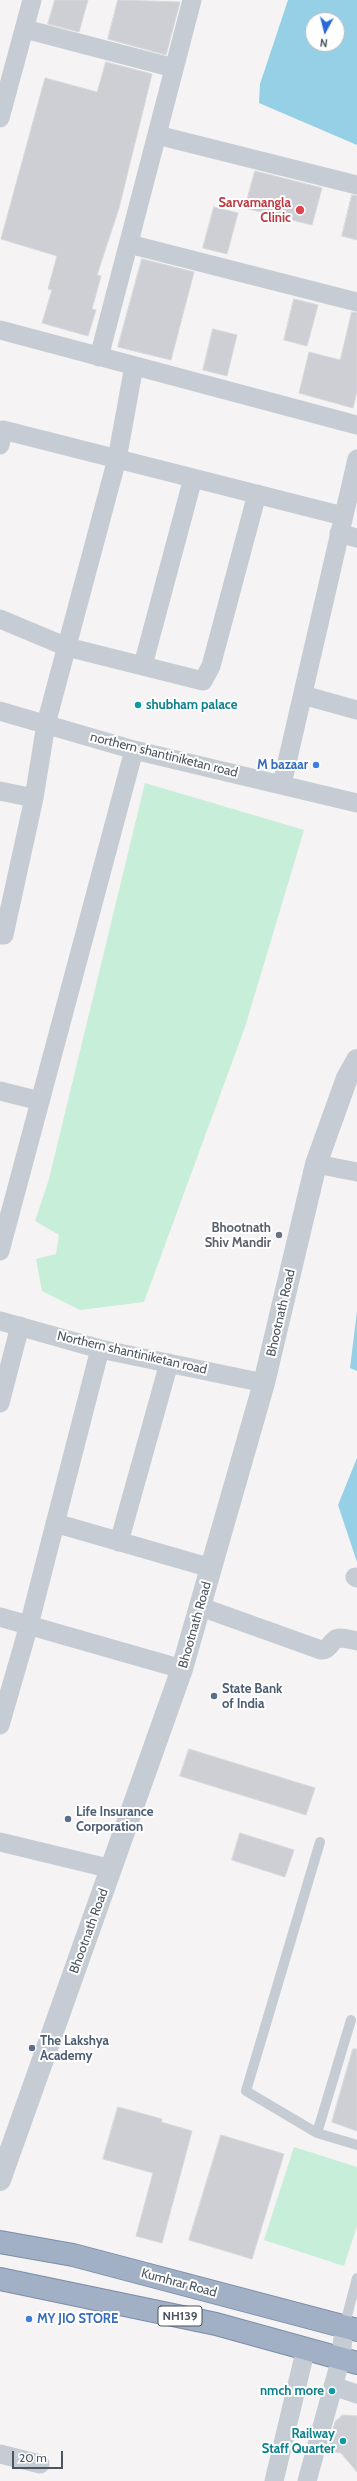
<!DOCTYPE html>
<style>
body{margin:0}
#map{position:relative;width:357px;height:2481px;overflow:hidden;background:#f5f3f3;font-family:Cabin,sans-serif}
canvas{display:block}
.north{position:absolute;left:305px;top:12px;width:40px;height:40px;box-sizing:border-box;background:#fff;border:1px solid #b7bbbf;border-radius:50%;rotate:187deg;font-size:11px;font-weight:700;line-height:16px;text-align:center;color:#4b545f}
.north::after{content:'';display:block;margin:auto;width:14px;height:18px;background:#2868d9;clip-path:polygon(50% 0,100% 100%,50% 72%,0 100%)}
.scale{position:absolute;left:12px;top:2451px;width:51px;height:18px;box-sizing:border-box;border:2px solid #4b545f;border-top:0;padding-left:5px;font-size:12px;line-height:14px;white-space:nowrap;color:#4b545f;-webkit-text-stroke:3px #fff;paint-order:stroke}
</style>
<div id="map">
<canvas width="357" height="2481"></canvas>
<div class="north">N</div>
<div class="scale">20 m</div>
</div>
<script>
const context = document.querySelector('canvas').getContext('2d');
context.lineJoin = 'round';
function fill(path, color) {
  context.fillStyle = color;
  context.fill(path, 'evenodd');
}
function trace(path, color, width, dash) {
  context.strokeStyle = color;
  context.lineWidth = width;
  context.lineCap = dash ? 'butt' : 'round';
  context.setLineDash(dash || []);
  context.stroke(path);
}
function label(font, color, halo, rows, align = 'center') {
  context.font = font + ' Cabin,sans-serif';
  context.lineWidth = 4;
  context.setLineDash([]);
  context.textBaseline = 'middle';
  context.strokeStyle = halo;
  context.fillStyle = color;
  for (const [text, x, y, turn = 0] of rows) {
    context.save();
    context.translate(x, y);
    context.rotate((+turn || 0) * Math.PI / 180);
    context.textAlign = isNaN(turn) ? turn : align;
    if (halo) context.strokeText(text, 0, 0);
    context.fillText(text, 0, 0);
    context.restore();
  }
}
const green = new Path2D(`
 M145,783L304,830L245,1027L144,1302L80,1310L42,1291L36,1259L56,1254L59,1235L35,1221L49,1179Z
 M294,2147L357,2167V2226L344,2266L264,2240Z`);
const water = new Path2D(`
 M288,0H357V145L259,103L260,84ZM313,20H337V44H313Z
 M357,1311V1371L350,1368Z
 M357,1458V1562L338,1505Z`);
const building = new Path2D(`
 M55,0H88L79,32L48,24Z
 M118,0L180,2L166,55L108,39Z
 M106,62L152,74L119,208L97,275L101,276L92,309L96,310L88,336L42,323L52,290L48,289L57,256L1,239L45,78L97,92Z
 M255,171L322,188L312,225L245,208Z
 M352,195L357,196V240L342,236Z
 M214,207L238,213L227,254L203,248Z
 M142,259L194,272L171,360L118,347Z
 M294,299L318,305L307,346L284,340Z
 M352,312L357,313V391L353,408L299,393L309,352L340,360Z
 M213,329L237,335L227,376L203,370Z
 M189,1749L315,1788L306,1815L180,1776Z
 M240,1833L294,1850L285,1877L232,1860Z
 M353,2049H357V2131L332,2122Z
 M118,2107L162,2119L161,2122L192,2131L162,2243L136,2236L153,2173L103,2159Z
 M221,2135L284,2154L252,2259L189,2240Z
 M343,2415L357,2416V2472L341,2453L330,2451L329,2444L335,2422Z`);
const service = new Path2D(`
 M320,1842L246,2091L317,2133L357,2145
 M317,2133L351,2020
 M344,2327L357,2278`);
const minor = new Path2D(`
 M25,29L174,68
 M0,118L32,0
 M157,135L357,185
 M129,244L357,302
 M0,330L357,425
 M99,357L192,0
 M0,445L3,430L343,516
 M339,533L357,538
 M0,619L67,647L203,681L211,666L257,494
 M143,665L193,478
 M303,695L357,710
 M0,711L134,750L357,803
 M282,784L357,459
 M0,791L34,798L46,724L117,459L134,366
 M0,935H4L34,798
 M0,1091L40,1101
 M316,1164L357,1172
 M0,1251L134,750
 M0,1321L100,1349L264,1383
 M0,1403L20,1326
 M55,1523L211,1568
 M119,1542L169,1363
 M355,1577L357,1578
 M201,1607L321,1650C331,1650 331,1638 340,1638C345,1638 352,1640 357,1641
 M0,1617L182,1669
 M0,1725L29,1625L100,1349
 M0,1842L112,1869
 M333,2386L357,2394
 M0,2454L40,2464
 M274,2481L306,2348
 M307,2481L341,2358L344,2327`);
const tertiary = new Path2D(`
 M0,2180L182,1669L264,1383L316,1164L347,1078L357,1060`);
const trunk = new Path2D(`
 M0,2242L73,2255L357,2330
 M0,2279L216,2324L357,2363`);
const markers = [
 [300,210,5,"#e0444e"],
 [138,705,4,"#0f9aa8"],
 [316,765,4,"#3f7fe0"],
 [279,1235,4,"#6b7280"],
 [214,1696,4,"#5c6f8a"],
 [68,1819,4,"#5c6f8a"],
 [32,2048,4,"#5c6f8a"],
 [29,2319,4,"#3f7fe0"],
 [332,2391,4,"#0f9aa8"],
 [343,2441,4,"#0f9aa8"]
];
const shields = [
 [180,2316,44]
];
const shieldNames = [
 ["NH139",180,2316]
];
const healthNames = [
 ["Sarvamangla",291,203],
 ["Clinic",291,218]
];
const cultureNames = [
 ["shubham palace",146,705,"left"],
 ["nmch more",324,2391],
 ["Railway",335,2434],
 ["Staff Quarter",335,2449]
];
const streetNames = [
 ["northern shantiniketan road",164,755,14],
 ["Bhootnath Road",281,1313,-77],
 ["Northern shantiniketan road",132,1353,13],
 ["Bhootnath Road",195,1625,-74],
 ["Bhootnath Road",89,1931,-70],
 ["Kumhrar Road",179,2283,15]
];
const shopNames = [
 ["M bazaar",308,765],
 ["MY JIO STORE",37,2319,"left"]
];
const worshipNames = [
 ["Bhootnath",271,1228],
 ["Shiv Mandir",271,1243]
];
const serviceNames = [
 ["State Bank",222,1689],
 ["of India",222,1704],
 ["Life Insurance",76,1812],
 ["Corporation",76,1827],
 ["The Lakshya",40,2041],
 ["Academy",40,2056]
];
fill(green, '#c6eed8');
fill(water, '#96d0e7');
fill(building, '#cdcfd4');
trace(building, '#d7d8dd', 1);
trace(trunk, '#7a8ca9', 24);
trace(service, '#c5ccd3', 10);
trace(minor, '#c5ccd3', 19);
trace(tertiary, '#c5ccd3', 22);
trace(trunk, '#a2b0c6', 22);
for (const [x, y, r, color] of markers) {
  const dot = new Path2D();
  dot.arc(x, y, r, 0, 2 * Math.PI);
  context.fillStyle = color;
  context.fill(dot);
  trace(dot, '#fff', 1.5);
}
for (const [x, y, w] of shields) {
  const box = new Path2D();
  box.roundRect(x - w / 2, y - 10, w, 20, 3);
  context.fillStyle = '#fff';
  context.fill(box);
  trace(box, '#4b545f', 1);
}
label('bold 12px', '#4b545f', null, shieldNames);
label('bold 13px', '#be3a42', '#fff', healthNames, 'right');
label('bold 13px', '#0d838f', '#fff', cultureNames, 'right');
label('13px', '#4b545f', '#fff', streetNames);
label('bold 13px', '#366cbe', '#fff', shopNames, 'right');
label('bold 13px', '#5b616d', '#fff', worshipNames, 'right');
label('bold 13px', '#4e5e75', '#fff', serviceNames, 'left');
</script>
